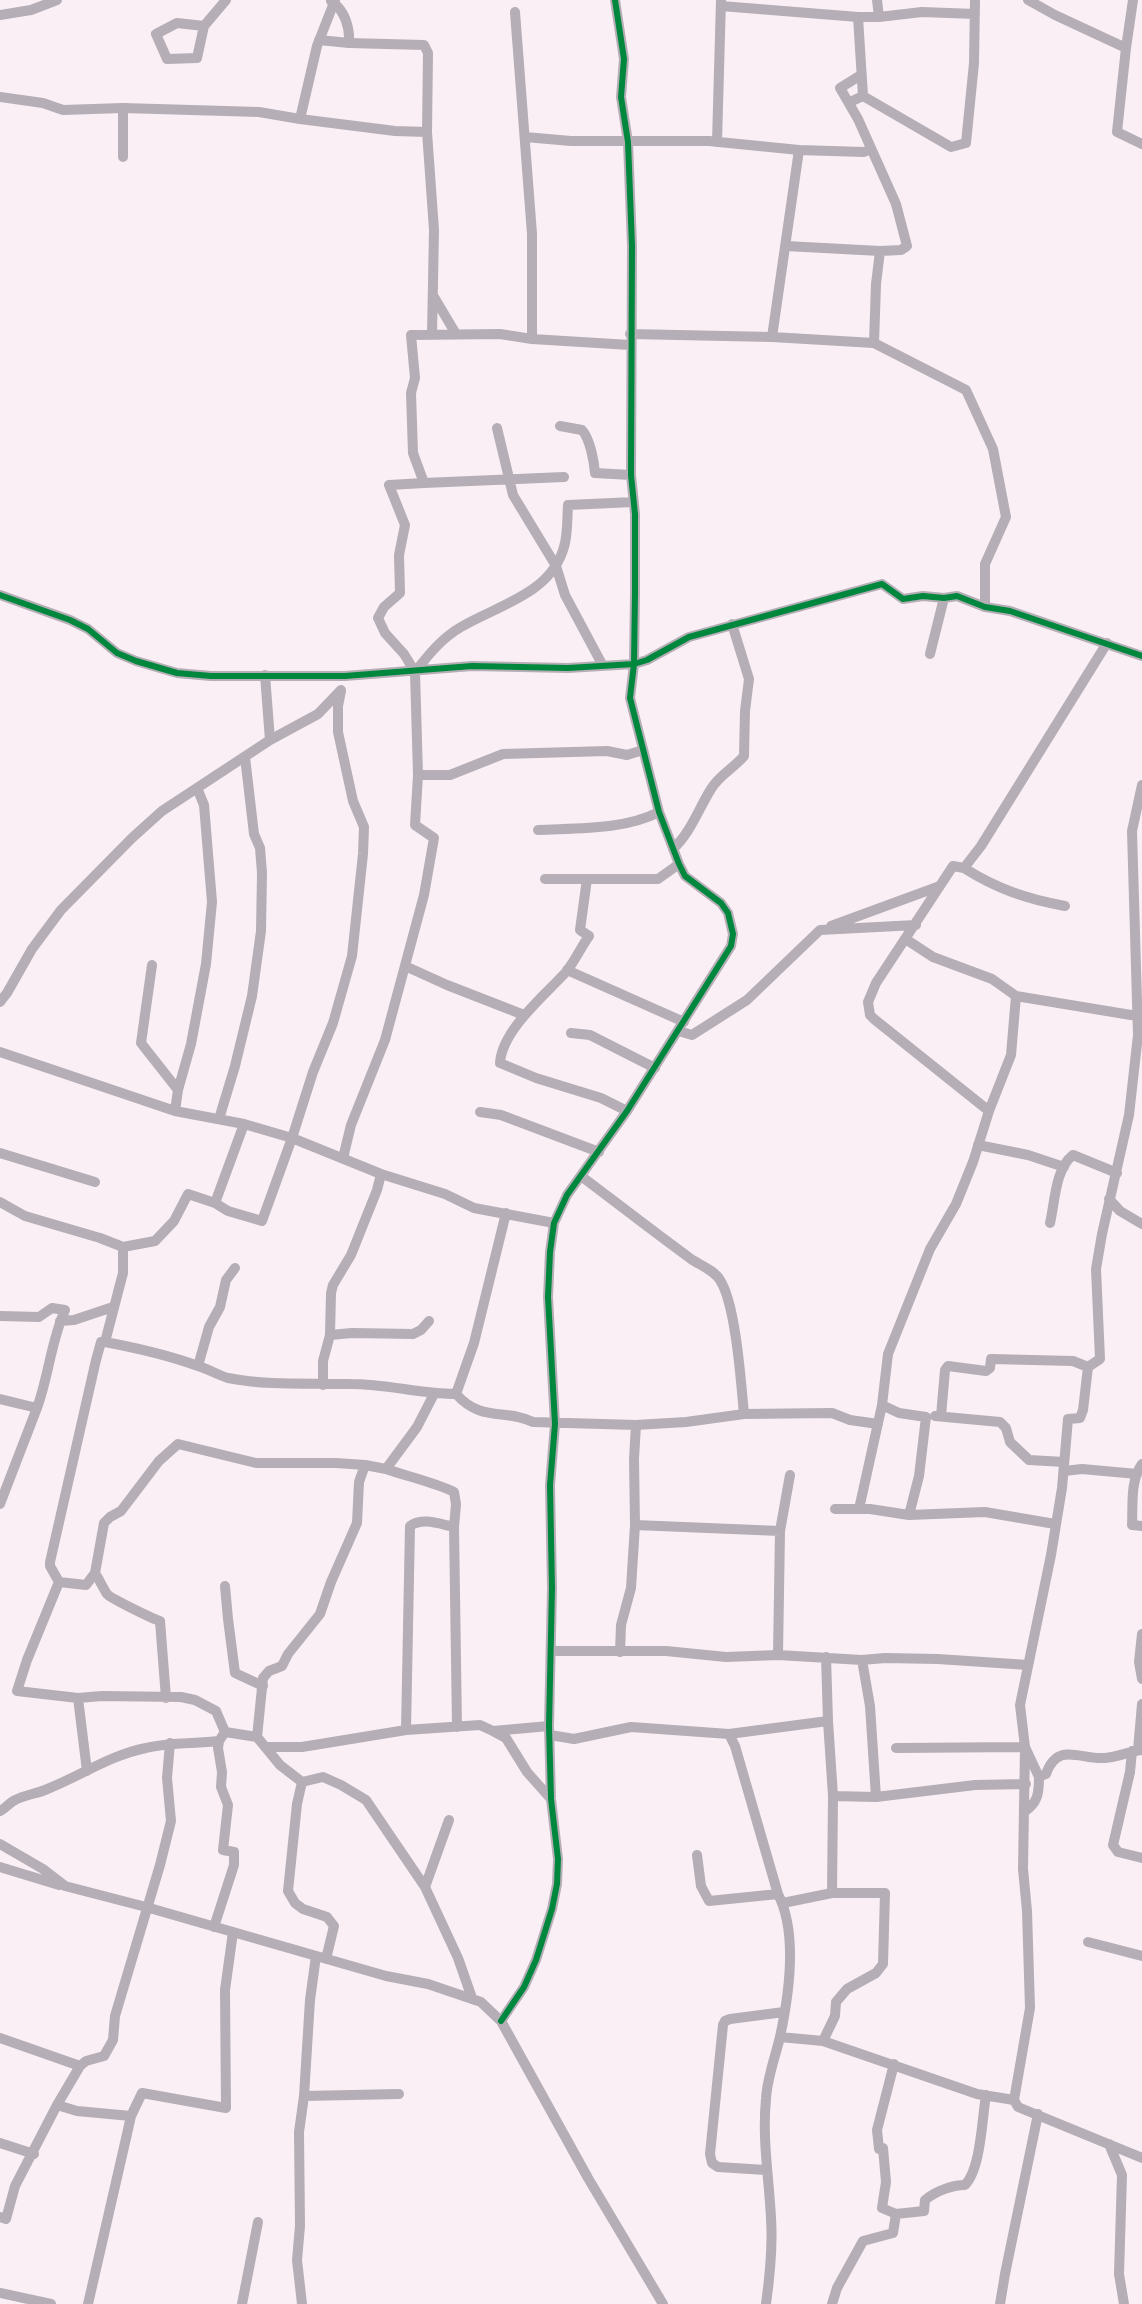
<!DOCTYPE html>
<style>
body{margin:0}
canvas{display:block;background:#f9eff4}
</style>
<canvas width="1142" height="2304"></canvas>
<script>
const context = document.querySelector('canvas').getContext('2d');
context.lineJoin = 'round';
function trace(path, color, width, dash) {
  context.strokeStyle = color;
  context.lineWidth = width;
  context.lineCap = dash ? 'butt' : 'round';
  context.setLineDash(dash || []);
  context.stroke(path);
}
const street = new Path2D(`
 M335,0L317,46L300,119L395,131L427,132L434,230L432,335
 M877,0L879,17
 M1028,0L1055,15L1126,48L1117,132L1142,144
 M331,1C345,10 350,28 349,43L424,45L428,53L427,132
 M721,6L858,17
 M515,12L532,234V339
 M0,15L31,10L57,0
 M204,26L177,23L156,34L167,59L197,58L204,26L226,0
 M319,40L349,43
 M1126,48L1133,0
 M861,75L840,88L858,119L896,204L907,246L901,250L880,251L876,284L874,343
 M863,96L858,17H879L922,12L975,14
 M0,97L43,103L63,110L123,108
 M850,102L863,96L951,147L966,143L974,63L975,0
 M525,137L571,141H709L799,150L864,152L871,149
 M717,142L721,0
 M123,157V108L259,112L300,119
 M786,246L880,251
 M434,297L456,334
 M630,334L772,337L874,343L966,390L993,449L1006,517L985,564V607
 M772,337L799,150
 M560,426L582,430C590,439 594,461 595,473L631,475
 M497,428L513,495L556,566L565,595L603,666
 M424,483L564,477
 M0,595L70,620L88,629L117,653L136,661L177,673L211,676H345L472,666L568,668L634,664L647,660L689,637L882,584L903,599L923,596L944,598L957,596L985,607L1010,611L1142,656
 M930,654L944,598
 M415,672C429,654 442,638 461,627C498,605 551,594 564,547C568,534 567,519 568,505L634,502
 M265,675L270,740
 M418,775H450L503,754L607,751L627,755L643,750
 M538,830C578,828 624,830 659,812
 M673,849C691,832 698,810 711,789C719,775 734,768 744,756L745,711L749,679L732,624
 M964,868C997,889 1027,899 1065,906
 M545,879H658L679,864
 M587,879L580,930L589,936C581,947 575,961 566,972C545,995 502,1030 500,1063L536,1078L601,1098L627,1111
 M831,926L940,886
 M907,940L933,957L992,979L1016,996L1137,1016
 M152,965L141,1043L178,1090
 M405,966L447,985L524,1015
 M567,970L684,1022
 M0,1002L7,993L32,949L61,910L132,838L162,811L270,740L318,714L341,690
 M679,1031L692,1035L747,1000L820,930L916,925
 M571,1033L590,1035L655,1068
 M1138,1035L1132,831L1142,785
 M0,1052L175,1111L244,1124L292,1138L381,1174L445,1194L474,1208L554,1223
 M175,1111L178,1090L191,1044L206,964L212,902L204,805L197,788
 M989,1111L874,1019L870,1015L868,1002L876,983L953,866L964,868L981,846L1107,643
 M480,1112L501,1115L599,1152
 M219,1119L235,1066L252,996L261,931L262,873L260,848L254,834L245,757
 M244,1124L215,1203L228,1211L262,1221L292,1138L313,1072L333,1023L352,956L363,854L364,827L353,801L338,732V706L341,691
 M978,1145L1028,1155L1064,1167
 M0,1153L95,1182
 M343,1158L351,1125L385,1040L424,895L434,838L415,825L418,775L415,672L404,654L385,633L378,618L384,607L400,593L399,555L405,525L389,485L424,483L413,453L411,393L415,378L411,335L500,334L532,339L630,345
 M581,1176C618,1204 654,1232 691,1259C700,1265 714,1270 720,1280C736,1305 741,1383 744,1414
 M1109,1199L1120,1211L1142,1224
 M0,1202L25,1216L100,1238L123,1247
 M215,1203L188,1194L174,1221L155,1241L123,1247V1273L105,1342H101L96,1360L50,1562V1566L59,1582L86,1585L95,1573L104,1523L110,1517L121,1511L159,1461L178,1444L256,1463H336L365,1465L386,1469L417,1427L434,1394
 M1050,1223C1055,1202 1055,1169 1073,1155L1117,1173
 M0,1316L39,1317L52,1308L65,1310C51,1341 49,1375 37,1408
 M60,1321L74,1320L113,1307
 M330,1335L352,1333L413,1334L421,1330L429,1321
 M105,1342C137,1348 168,1355 198,1366C208,1369 218,1375 228,1378C269,1386 310,1383 351,1384C387,1384 421,1394 456,1394C482,1423 505,1408 533,1422L636,1425L686,1422L744,1414L832,1413L850,1420L878,1424
 M198,1366L209,1327L220,1307L226,1280L235,1268
 M323,1385V1361L330,1335L331,1293L333,1285L351,1255L377,1190L381,1174
 M456,1394L474,1343L506,1213
 M0,1399L37,1408L0,1504
 M882,1405L899,1413L926,1417L919,1476L909,1515L985,1512L1055,1524
 M935,1416L1000,1422L1006,1428L1010,1442L1029,1460L1064,1462
 M941,1416L945,1370L948,1366L986,1371L990,1368L991,1359L1073,1361L1088,1367
 M1142,1464C1130,1480 1133,1506 1132,1525L1142,1526
 M386,1469C409,1477 433,1482 454,1492L456,1504L454,1527L457,1727
 M1064,1471L1082,1469L1137,1474
 M835,1509H859
 M909,1515L870,1509H859L882,1405L888,1354L930,1249L956,1204L973,1162L989,1111L1011,1055L1016,996
 M635,1525L780,1531
 M95,1573C99,1579 103,1588 107,1594C110,1598 153,1619 160,1621L166,1698
 M59,1582L27,1660L17,1691L78,1698L87,1771
 M225,1586L228,1619L235,1673L263,1686
 M1142,1634L1139,1662L1142,1679
 M551,1651H666L726,1657L778,1655L862,1660L885,1658L938,1659L1028,1665
 M620,1652L621,1625L631,1588L635,1525L634,1459L636,1425
 M778,1655L780,1531L790,1475
 M826,1657L828,1721L833,1796L832,1893
 M862,1660L870,1706L876,1797
 M78,1698L102,1696L181,1697L195,1700L216,1711L225,1732
 M406,1730L410,1526C423,1517 439,1524 454,1527
 M493,1731L506,1738L527,1772L551,1799
 M729,1734L735,1746L778,1894C798,1933 789,1995 780,2037C775,2058 767,2078 766,2099C762,2139 769,2178 771,2218C773,2247 770,2275 766,2304
 M550,1735L574,1739L631,1727L729,1734L828,1721
 M257,1737L263,1678L269,1671L282,1666L288,1654L320,1614L331,1582L357,1523L359,1482L365,1465
 M266,1747H302L406,1730L480,1725L493,1731L549,1726
 M896,1748L1025,1747L1039,1777L1046,1774C1058,1741 1080,1760 1105,1758C1118,1757 1130,1751 1142,1750
 M1138,1750L1142,1704
 M1132,1751L1130,1772L1113,1845L1118,1852L1142,1858
 M302,1782L297,1804L288,1891L295,1903L303,1909L327,1917L334,1926L326,1959
 M833,1796L876,1797L975,1785L1026,1784
 M0,1811C6,1808 9,1803 15,1800C24,1795 35,1794 45,1790C79,1777 110,1755 146,1748C170,1742 195,1744 219,1741L225,1732L257,1737L280,1765L302,1782L323,1777L341,1785L366,1800L425,1887L458,1958L472,1998
 M1024,1812C1038,1803 1039,1793 1039,1777
 M0,1844L43,1869L65,1886L146,1907L386,1976L428,1984L481,2002L501,2021L588,2178L663,2304
 M697,1855L701,1886L709,1901L778,1894
 M0,1867L59,1885
 M425,1887L449,1820
 M783,1903L832,1893H885L883,1964L876,1973L847,1989L836,2002L835,2016L823,2041
 M214,1927L234,1865V1852L223,1850L228,1805L221,1787L222,1772L218,1748L219,1741
 M1088,1942L1142,1956
 M501,2021L524,1987L536,1960L552,1909L557,1884L558,1859L551,1799L549,1726L552,1588L550,1485L555,1424L548,1297L550,1252L554,1223L567,1195L627,1111L731,946L733,934L728,913L721,903L685,876L679,864L659,812L630,698L634,664L635,593V514L631,475L632,246L628,142L621,97L624,59L615,0
 M780,2037L823,2041L977,2094L1014,2100L1018,2107L1142,2158
 M0,2038L80,2066
 M894,2064L877,2130L879,2149L883,2148L886,2182L882,2208L896,2214
 M304,2096L399,2094
 M1014,2100L1030,2008L1027,1911L1023,1869L1025,1747L1020,1705L1051,1555L1062,1488L1068,1419L1080,1418L1083,1410L1088,1367L1100,1359L1096,1269L1102,1234L1129,1115L1138,1035H1142
 M57,2105L77,2111L131,2116
 M0,2143L34,2154
 M1109,2144L1122,2175L1119,2274L1124,2304
 M766,2170L718,2167L712,2163L710,2154L723,2025L725,2021L730,2019L784,2012
 M0,2217L6,2219L15,2186L57,2105L80,2066L86,2061L104,2056L113,2040L115,2016L160,1865L171,1821L167,1778L170,1743
 M0,2293L51,2304
 M88,2304L127,2134L131,2116L142,2093L226,2108L225,1990L233,1932
 M242,2304L258,2222
 M302,2304L297,2260L300,2226L299,2132L304,2096L310,2000L316,1956
 M832,2304L837,2288L863,2241L893,2233L896,2214L924,2211L925,2200C936,2191 952,2185 965,2185C981,2169 982,2118 986,2095
 M1000,2304L1005,2274L1038,2114`);
const cycleway = new Path2D(`
 M0,595L70,620L88,629L117,653L136,661L177,673L211,676H345L472,666L568,668L634,664L647,660L689,637L882,584L903,599L923,596L944,598L957,596L985,607L1010,611L1142,656
 M501,2021L524,1987L536,1960L552,1909L557,1884L558,1859L551,1799L549,1726L552,1588L550,1485L555,1424L548,1297L550,1252L554,1223L567,1195L627,1111L731,946L733,934L728,913L721,903L685,876L679,864L659,812L630,698L634,664L635,593V514L631,475L632,246L628,142L621,97L624,59L615,0`);
trace(street, '#b6aeb6', 10);
trace(cycleway, '#00873e', 6);
</script>
